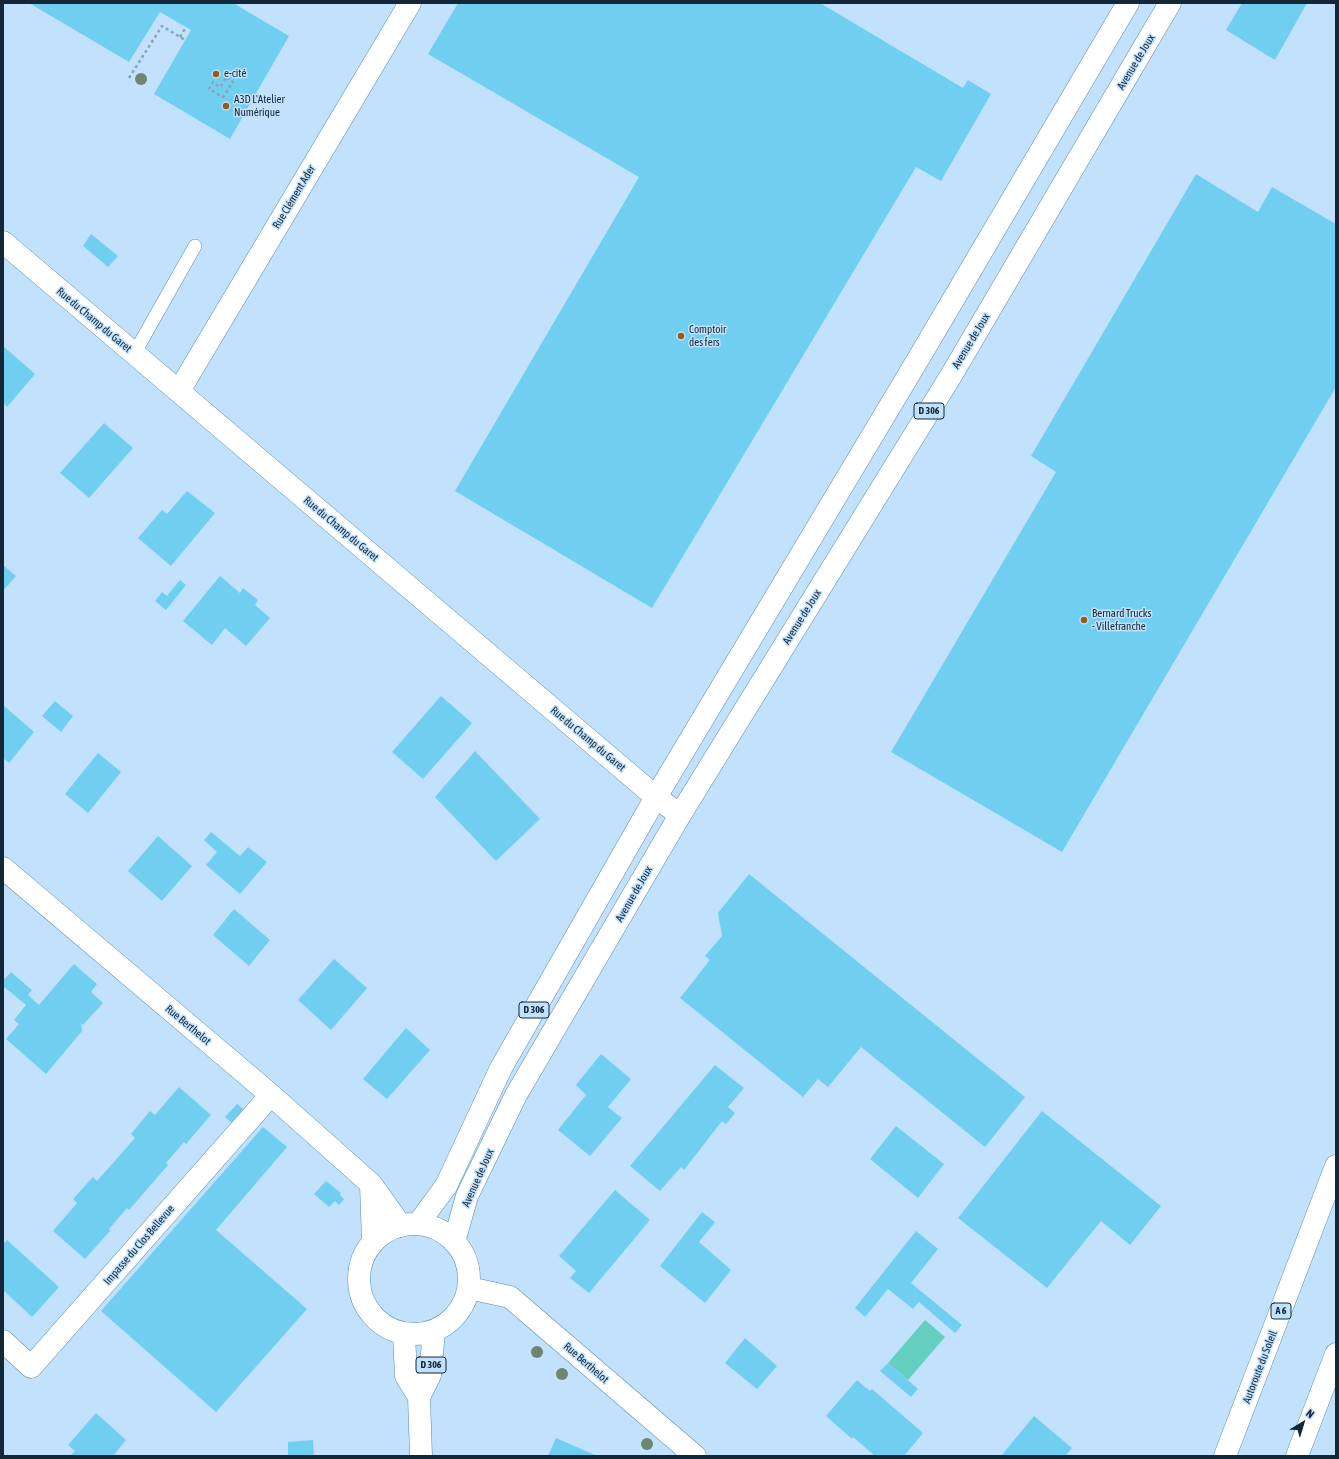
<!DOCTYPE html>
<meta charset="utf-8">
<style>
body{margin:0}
#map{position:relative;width:1339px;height:1459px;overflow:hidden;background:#c1e1fc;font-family:"Asap Condensed",sans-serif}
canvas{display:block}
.frame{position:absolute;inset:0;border:4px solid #122838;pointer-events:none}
.north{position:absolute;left:1283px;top:1403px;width:40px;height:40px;-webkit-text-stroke:3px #c1e1fc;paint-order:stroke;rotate:38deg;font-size:11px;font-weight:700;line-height:16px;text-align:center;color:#122838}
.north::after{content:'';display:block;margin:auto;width:14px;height:18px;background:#122838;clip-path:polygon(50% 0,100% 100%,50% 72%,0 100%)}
</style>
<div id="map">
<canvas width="1339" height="1459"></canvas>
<div class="frame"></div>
<div class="north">N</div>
</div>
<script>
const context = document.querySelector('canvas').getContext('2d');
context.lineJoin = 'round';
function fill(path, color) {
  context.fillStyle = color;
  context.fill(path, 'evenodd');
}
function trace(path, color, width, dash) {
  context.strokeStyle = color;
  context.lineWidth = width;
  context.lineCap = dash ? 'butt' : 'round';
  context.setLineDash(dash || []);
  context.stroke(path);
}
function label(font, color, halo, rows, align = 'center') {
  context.font = font + ' "Asap Condensed",sans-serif';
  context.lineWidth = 3;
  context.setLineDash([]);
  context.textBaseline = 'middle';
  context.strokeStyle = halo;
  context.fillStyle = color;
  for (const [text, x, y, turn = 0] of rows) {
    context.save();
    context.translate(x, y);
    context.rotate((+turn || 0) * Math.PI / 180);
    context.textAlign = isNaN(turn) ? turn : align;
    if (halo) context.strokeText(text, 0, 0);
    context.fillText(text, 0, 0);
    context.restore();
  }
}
const water = new Path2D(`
 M925,1320L945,1337L908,1380L888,1363Z`);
const building = new Path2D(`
 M29,3H233L289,36L230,139L154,94L191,30L160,12L129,62Z
 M458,3H820L963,88L968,80L991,94L941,181L916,167L652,608L455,491L639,177L428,54Z
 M1242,3H1307L1275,60L1226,30Z
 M1196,174L1258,212L1272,187L1336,224V387L1062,852L891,752L1056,472L1031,456Z
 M91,234L118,256L108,267L83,246Z
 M3,346L35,374L7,407L3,403Z
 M104,423L133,448L89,498L60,473Z
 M187,491L215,513L171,566L138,538L162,510L167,514Z
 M3,565L16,576L3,591Z
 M220,576L240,593L243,588L258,600L255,605L270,618L246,646L225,628L212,645L183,621Z
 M180,580L186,585L166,610L155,601L162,592L167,596Z
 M441,696L472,723L423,779L392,752Z
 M55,701L73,716L61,732L42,716Z
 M3,705L34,732L9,763L3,758Z
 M475,751L540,819L496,861L435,797Z
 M98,753L121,772L88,813L65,794Z
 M211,832L240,856L248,847L267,862L240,894L206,865L217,852L204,840Z
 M158,836L192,866L162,901L128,871Z
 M749,874L1025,1097L985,1147L861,1047L828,1087L818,1079L803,1097L680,998L710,960L705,956L722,936L718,913Z
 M234,909L270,940L249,966L213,935Z
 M334,959L367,988L331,1030L298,1000Z
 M74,964L97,984L91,992L103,1003L83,1025L81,1023L82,1031L46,1074L6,1039L19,1024L14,1020L26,1005L3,986V981L11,972L32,990L28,995L39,1005Z
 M406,1028L430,1050L387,1099L363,1079Z
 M601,1054L631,1079L608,1107L622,1118L590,1156L558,1130L586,1095L576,1085Z
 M715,1065L744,1088L728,1107L735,1113L726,1124L722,1121L684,1170L681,1167L660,1191L630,1166Z
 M179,1087L211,1115L186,1144L184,1142L166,1163L168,1165L129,1210L127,1208L109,1229L110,1231L85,1259L53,1231L77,1203L73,1199L93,1177L97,1181L135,1138L131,1134L150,1111L155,1115Z
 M237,1104L244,1110L232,1123L225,1117Z
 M1042,1111L1161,1206L1130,1245L1101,1221L1047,1288L958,1218Z
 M896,1126L944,1164L918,1198L870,1159Z
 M263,1127L287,1147L216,1230L307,1309L216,1412L101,1311Z
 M326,1181L341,1193L340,1195L344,1199L339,1205L335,1201L329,1207L314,1194Z
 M615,1190L650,1220L589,1293L570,1278L576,1271L559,1256Z
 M702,1212L715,1222L699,1242L731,1270L705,1303L660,1266Z
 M916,1231L938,1249L911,1283L962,1325L955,1333L919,1302L913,1309L888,1289L865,1317L855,1308Z
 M7,1240L59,1287L32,1317L3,1290V1244Z
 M745,1338L777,1366L757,1389L725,1363Z
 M888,1363L918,1389L911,1397L880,1371Z
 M857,1380L870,1391L872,1389L923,1433L904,1456H875L853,1437L852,1439L826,1416Z
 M96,1413L126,1440L113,1456H70L75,1451L68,1445Z
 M1034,1416L1072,1448L1065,1456H1001Z
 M556,1438L597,1456H548Z
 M313,1440L314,1456H288V1442Z`);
const path = new Path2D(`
 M180,37L186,27
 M129,78L162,26L185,40
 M226,78L233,82L223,97L209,89L213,82L220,87Z`);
const lane = new Path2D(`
 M134,354L195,246`);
const street = new Path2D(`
 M3,242L656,797L680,815
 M179,391L410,3
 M3,868L271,1095L371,1184L401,1226
 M371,1184L373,1242
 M469,1288L510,1297L695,1456
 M3,1341L31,1367L271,1095`);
const primary = new Path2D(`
 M418,1224L446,1186L501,1068L656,797L920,356L1128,3
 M359 1279a55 55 0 1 1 110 0a55 55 0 1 1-110 0Z
 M454,1242L467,1196L516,1095L680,815L952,374L1170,3
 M404,1334L406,1376L419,1397
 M421,1456L419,1397L430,1375L434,1331`);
const highway = new Path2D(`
 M1225,1456L1336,1166
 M1297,1456L1336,1354`);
const trees = [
 [141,79],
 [537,1352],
 [562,1374],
 [647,1444]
];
const markers = [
 [216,74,4,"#965b1a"],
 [226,106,4,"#965b1a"],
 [681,336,4,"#965b1a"],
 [1084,620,4,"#965b1a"]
];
const shields = [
 [929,411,30],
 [534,1010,30],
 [1281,1311,20],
 [431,1365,30]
];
const shieldNames = [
 ["D 306",929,411],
 ["D 306",534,1010],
 ["A 6",1281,1311],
 ["D 306",431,1365]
];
const streetNames = [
 ["Avenue de Joux",1136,62,-59],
 ["Rue Clément Ader",294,197,-59],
 ["Rue du Champ du Garet",94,320,40],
 ["Avenue de Joux",971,341,-59],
 ["Rue du Champ du Garet",341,529,40],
 ["Avenue de Joux",802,617,-58],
 ["Rue du Champ du Garet",588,739,40],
 ["Avenue de Joux",634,894,-60],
 ["Rue Berthelot",188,1025,40],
 ["Avenue de Joux",478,1178,-66],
 ["Impasse du Clos Bellevue",139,1245,-49],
 ["Rue Berthelot",586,1363,41],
 ["Autoroute du Soleil",1260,1367,-69]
];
const poiNames = [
 ["e-cité",224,74],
 ["A3D L'Atelier",234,100],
 ["Numérique",234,113],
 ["Comptoir",689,330],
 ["des fers",689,343],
 ["Bernard Trucks",1092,614],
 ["- Villefranche",1092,627]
];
fill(water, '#64cfc0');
fill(building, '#70cff1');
trace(lane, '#5589b2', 14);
trace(street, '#5589b2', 23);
trace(primary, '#5589b2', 23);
trace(highway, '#5589b2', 23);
trace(path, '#87a4bb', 2.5, [3, 3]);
trace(lane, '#fff', 13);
trace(street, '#fff', 22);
trace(primary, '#fff', 22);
trace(highway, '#fff', 22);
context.fillStyle = '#6e8571';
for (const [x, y] of trees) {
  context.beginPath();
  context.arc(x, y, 6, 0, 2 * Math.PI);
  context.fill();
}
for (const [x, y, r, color] of markers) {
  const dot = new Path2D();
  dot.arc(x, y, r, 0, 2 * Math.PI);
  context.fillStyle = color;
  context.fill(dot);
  trace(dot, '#c1e1fc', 1.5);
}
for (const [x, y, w] of shields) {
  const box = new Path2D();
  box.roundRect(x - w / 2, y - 8, w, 16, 3);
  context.fillStyle = '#c1e1fc';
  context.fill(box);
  trace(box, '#122838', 1);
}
label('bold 10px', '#122838', null, shieldNames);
label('11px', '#122838', '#c1e1fc', streetNames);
label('11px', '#122838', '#c1e1fc', poiNames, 'left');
</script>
